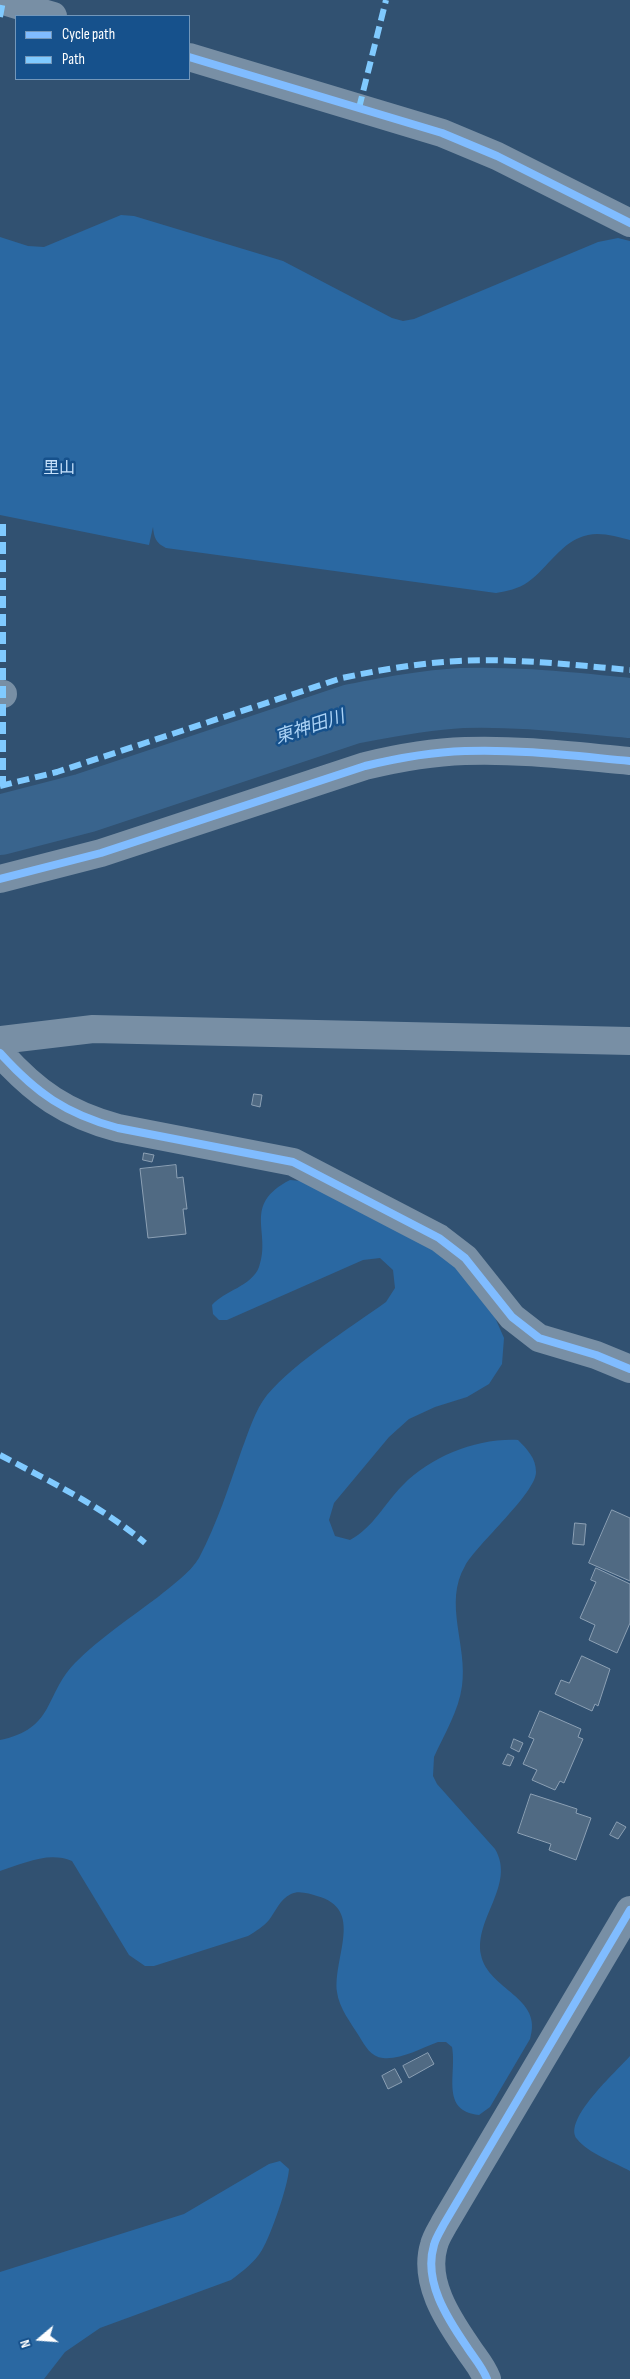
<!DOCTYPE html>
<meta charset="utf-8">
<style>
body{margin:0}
#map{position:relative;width:630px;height:2379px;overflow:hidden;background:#315171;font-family:"Sofia Sans Condensed",sans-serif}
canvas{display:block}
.legend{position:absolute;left:15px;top:15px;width:175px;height:65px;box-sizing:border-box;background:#16518c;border:1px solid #7397ba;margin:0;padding:6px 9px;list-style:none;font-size:15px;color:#fff}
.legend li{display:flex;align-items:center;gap:10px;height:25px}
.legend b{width:25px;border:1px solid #7397ba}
.north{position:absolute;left:15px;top:2314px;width:50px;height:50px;-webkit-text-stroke:4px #16518c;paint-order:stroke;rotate:252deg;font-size:14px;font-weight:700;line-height:20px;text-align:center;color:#fff}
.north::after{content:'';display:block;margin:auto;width:18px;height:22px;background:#fff;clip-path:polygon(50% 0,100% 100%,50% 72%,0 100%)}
</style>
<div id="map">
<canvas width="630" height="2379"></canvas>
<ul class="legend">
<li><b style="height:6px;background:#80bcff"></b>Cycle path</li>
<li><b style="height:6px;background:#80caff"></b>Path</li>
</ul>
<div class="north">N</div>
</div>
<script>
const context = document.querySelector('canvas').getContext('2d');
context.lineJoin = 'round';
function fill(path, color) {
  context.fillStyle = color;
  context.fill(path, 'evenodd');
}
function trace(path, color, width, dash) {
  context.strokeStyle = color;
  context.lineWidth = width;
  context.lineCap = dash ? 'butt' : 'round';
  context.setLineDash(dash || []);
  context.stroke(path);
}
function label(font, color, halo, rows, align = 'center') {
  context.font = font + ' "Sofia Sans Condensed","Noto Sans JP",sans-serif';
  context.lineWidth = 5;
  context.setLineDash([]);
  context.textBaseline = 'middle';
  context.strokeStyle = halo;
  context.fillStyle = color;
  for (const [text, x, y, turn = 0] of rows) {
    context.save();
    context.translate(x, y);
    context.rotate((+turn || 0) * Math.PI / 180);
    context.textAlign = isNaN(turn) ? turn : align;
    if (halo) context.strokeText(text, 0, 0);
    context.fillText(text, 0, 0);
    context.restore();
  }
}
const green = new Path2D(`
 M121,215L134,216L283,261L392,318L403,321L414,319L598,242L618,238L630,241V540C617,537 602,532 588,535C562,540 548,568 528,582C518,589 507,591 496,593L166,548C156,543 154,538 153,527L149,545L0,515V237L28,246L44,247Z
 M290,1180L302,1181L432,1248L457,1268L493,1313L504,1338L502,1364L489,1384L467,1397L435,1407L409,1419L389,1437L334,1503L329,1520L335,1536L350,1540C374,1527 384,1504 403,1485C432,1456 477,1438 518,1440C527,1449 536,1458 536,1472C536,1493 477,1544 465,1566C443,1603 468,1646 462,1686C459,1710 444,1735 434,1757L433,1776L437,1784L495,1849C516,1885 474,1918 481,1955C488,1990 544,1997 530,2039L490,2107L479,2115C440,2111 457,2074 452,2047L446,2042H438C422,2048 400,2060 383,2058C371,2057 365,2046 359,2036C351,2023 339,2008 337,1992C333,1957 365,1909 317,1896C310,1894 299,1890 291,1894C280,1899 276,1911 269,1920C263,1927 256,1931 248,1936L154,1966H145L129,1955L72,1861C48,1851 23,1864 0,1871V1740C55,1729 44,1695 75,1663C100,1638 130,1618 158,1597C171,1586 190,1573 199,1558C217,1524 229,1486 242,1449C249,1431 255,1410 267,1395C296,1361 350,1328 386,1302L395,1288L393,1270L380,1258L363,1260L227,1320H219L213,1314L212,1305C224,1291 252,1286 259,1267C272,1232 241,1205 290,1180Z
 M630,2056V2171C614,2162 589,2154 577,2139C562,2120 617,2071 630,2056Z
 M280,2161L289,2169C288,2186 271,2235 262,2250C254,2263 243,2271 231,2280L100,2328L65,2352L44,2379H0V2272L184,2214L269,2164Z`);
const river = new Path2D(`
 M0,825L85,803L352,714C388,707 425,700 462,698C518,696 574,703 630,708`);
const building = new Path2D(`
 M254,1094L262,1095L260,1107L252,1105Z
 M144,1153L154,1155L152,1162L143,1160Z
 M176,1165L177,1178L183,1177L187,1209H183L186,1234L148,1238L140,1169Z
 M612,1510L630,1518V1581L589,1563Z
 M575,1523L586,1524L584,1545L573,1544Z
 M596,1568L630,1584V1623L617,1653L589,1640L595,1625L580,1618L596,1582L591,1580Z
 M582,1656L610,1669L598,1706L595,1704L592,1711L555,1694L561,1680L569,1683Z
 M540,1711L581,1729L578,1737L583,1739L564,1783L560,1781L555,1790L532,1780L537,1770L523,1764L534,1739L529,1737Z
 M514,1739L523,1743L519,1752L511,1748Z
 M508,1754L514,1757L510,1766L503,1764Z
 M531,1794L577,1809L576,1813L591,1818L576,1860L549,1850L551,1844L518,1833Z
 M617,1822L626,1827L618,1839L610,1835Z
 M428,2053L434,2064L409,2078L403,2066Z
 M395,2069L402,2082L388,2089L382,2076Z`);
const street = new Path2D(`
 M0,0L53,16
 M189,57L442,133L497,156L630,223
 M0,694H3
 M0,879L101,853L365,766C398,758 431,752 465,751C520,749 575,756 630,761
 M0,1040L93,1029L630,1041
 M0,1053C36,1093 66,1114 118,1128L293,1162L439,1238L465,1258L512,1317L539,1338L596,1355L630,1369
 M487,2379C482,2366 474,2358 467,2347C447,2318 423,2281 434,2245C436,2237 441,2230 444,2224L630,1910`);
const quiet = new Path2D(`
 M0,17L3,1
 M359,108L386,0
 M3,524V786
 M0,786L57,772L342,678C380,670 419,663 459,661C516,658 573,665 630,670
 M0,1455C51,1482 101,1506 145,1543`);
const cycleway = new Path2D(`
 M189,57L442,133L497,156L630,223
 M0,879L101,853L365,766C398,758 431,752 465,751C520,749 575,756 630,761
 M0,1053C36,1093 66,1114 118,1128L293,1162L439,1238L465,1258L512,1317L539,1338L596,1355L630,1369
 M487,2379C482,2366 474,2358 467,2347C447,2318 423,2281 434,2245C436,2237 441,2230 444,2224L630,1910`);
const parkNames = [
 ["里山",59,469]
];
const waterNames = [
 ["東神田川",310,728,-18]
];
fill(green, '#2a68a2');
trace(river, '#39648d', 60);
fill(building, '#506a83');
trace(building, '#8ca0b4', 1);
trace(street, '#788fa5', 28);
trace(quiet, '#80caff', 6, [12, 6]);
trace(cycleway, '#80bcff', 8);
label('16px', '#c6e1fb', '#16518c', parkNames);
label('italic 18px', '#acd3f6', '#16518c', waterNames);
</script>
